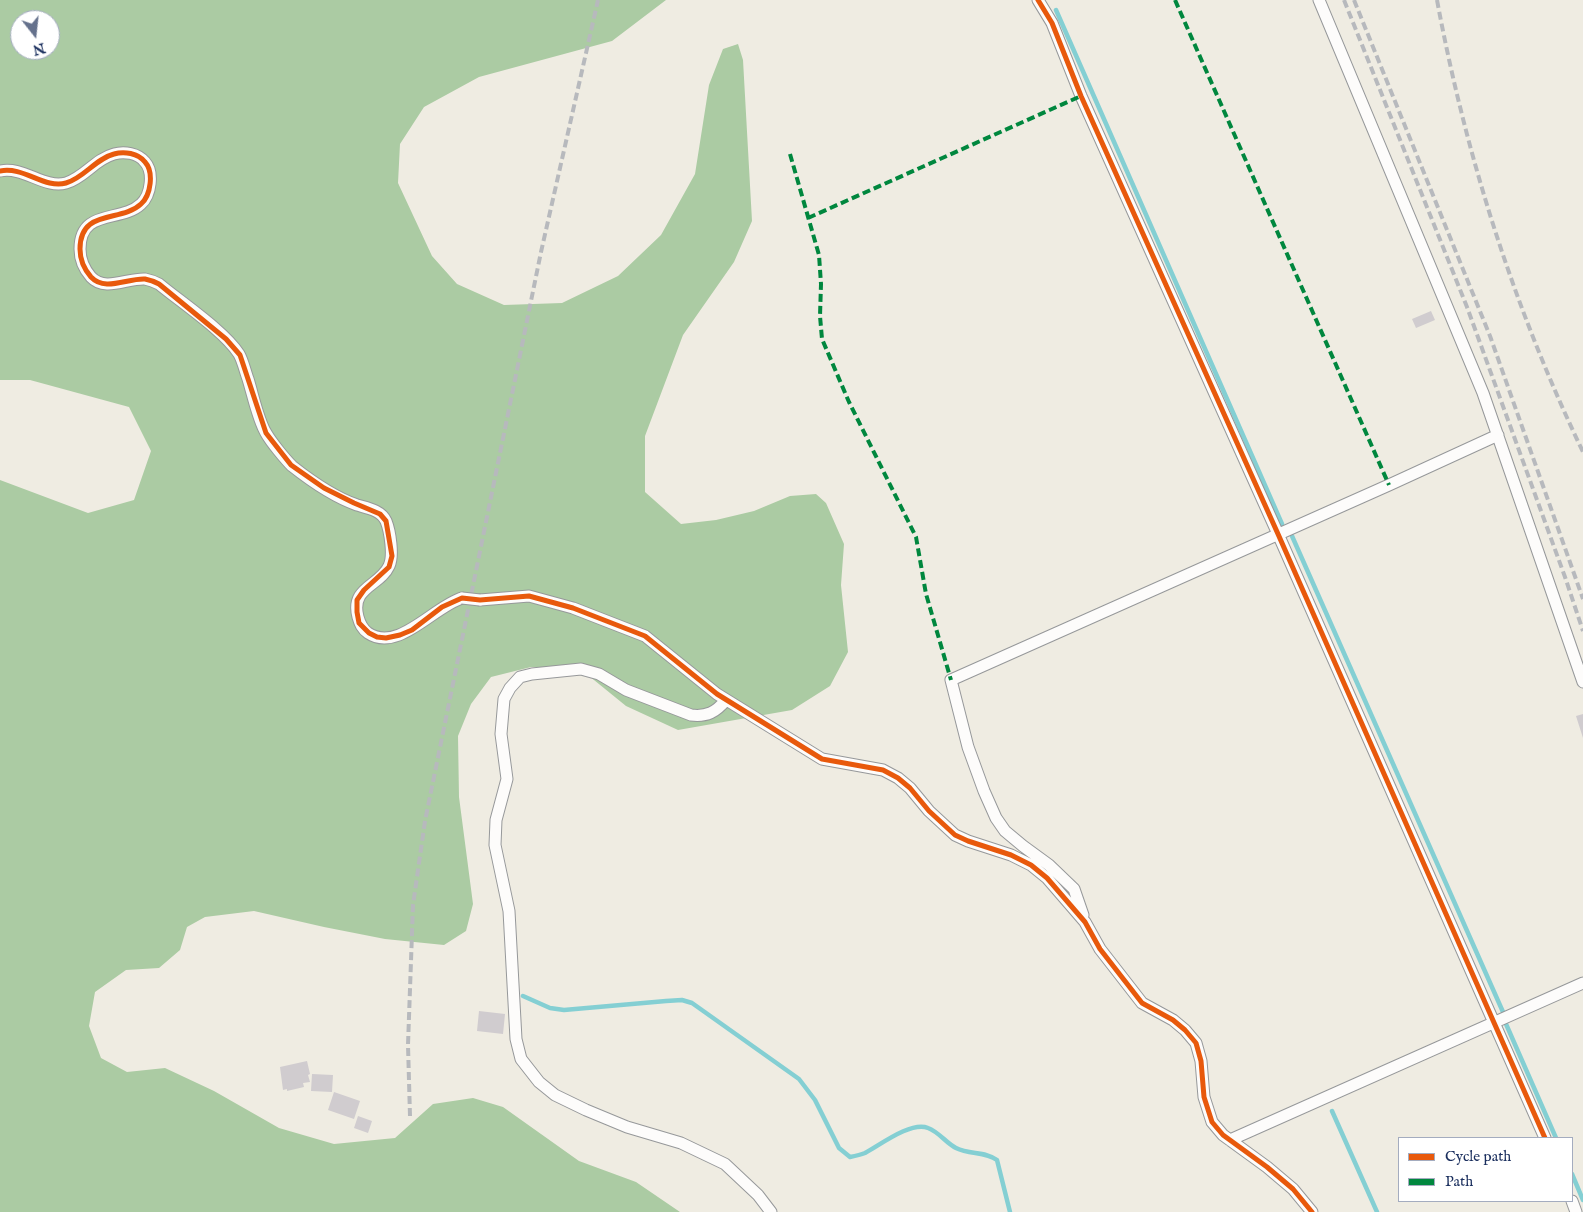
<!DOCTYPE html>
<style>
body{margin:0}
#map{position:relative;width:1583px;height:1212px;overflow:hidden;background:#efece2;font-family:"IM FELL English",serif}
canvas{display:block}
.legend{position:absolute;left:1398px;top:1137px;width:175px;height:65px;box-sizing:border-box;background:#fff;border:1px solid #a4acbf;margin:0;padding:6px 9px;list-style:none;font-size:15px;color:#1b2f5e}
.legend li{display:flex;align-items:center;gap:10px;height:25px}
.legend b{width:25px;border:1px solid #a4acbf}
.north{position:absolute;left:10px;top:10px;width:50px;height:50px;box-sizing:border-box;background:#fff;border:1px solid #a4acbf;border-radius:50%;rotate:164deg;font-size:14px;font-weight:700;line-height:20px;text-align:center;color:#1b2f5e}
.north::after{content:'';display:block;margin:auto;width:18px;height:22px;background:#65718c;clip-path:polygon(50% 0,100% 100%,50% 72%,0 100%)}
</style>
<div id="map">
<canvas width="1583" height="1212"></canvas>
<ul class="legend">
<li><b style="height:6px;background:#e8590c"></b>Cycle path</li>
<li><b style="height:6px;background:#00873e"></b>Path</li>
</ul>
<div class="north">N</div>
</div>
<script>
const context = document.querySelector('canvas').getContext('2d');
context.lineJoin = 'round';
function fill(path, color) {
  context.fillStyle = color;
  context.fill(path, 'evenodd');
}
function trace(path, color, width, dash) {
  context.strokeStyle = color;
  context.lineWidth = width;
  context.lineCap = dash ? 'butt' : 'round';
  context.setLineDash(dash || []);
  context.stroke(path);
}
const forest = new Path2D(`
 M0,0H666L612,41L479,77L424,107L400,144L398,183L432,256L457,284L504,305L562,303L618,276L661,235L695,174L709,85L723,49L738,44L743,60L752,221L734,262L683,335L645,436V492L681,524L716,520L754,511L790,496L816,494L826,503L844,544L841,585L848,652L830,686L792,710L678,730L626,706L578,667H531L491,677L471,704L458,736L459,797L473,904L466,931L444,945L385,939L324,927L254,911L205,917L187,927L180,950L159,968L126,970L95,992L89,1026L101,1058L127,1072L165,1068L214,1091L279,1128L334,1144L395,1138L433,1104L473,1098L503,1107L579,1161L636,1182L680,1212H0V480L88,513L134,500L151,451L129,407L30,380H0ZM20,20H50V50H20Z`);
const stream = new Path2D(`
 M1056,10L1282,524
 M1292,536L1503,1012
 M523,996L550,1008L564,1010L666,1001L682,1000L692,1003L799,1079L815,1100L839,1148L850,1157C855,1156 860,1155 865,1153C880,1145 911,1121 928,1128C939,1132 946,1143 956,1148C970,1155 985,1151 997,1160L1010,1212
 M1506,1024L1556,1138
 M1332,1111L1377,1212
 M1572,1174L1583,1200`);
const building = new Path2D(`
 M1431,311L1435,320L1416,328L1412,319Z
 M1583,714V738L1576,716Z
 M479,1011L505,1014L503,1034L477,1031Z
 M307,1061L310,1074L308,1075L310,1082L303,1083L304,1087L287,1091V1089L283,1090L280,1067Z
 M312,1074L333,1075L332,1092L311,1091Z
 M334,1092L360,1101L354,1119L328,1110Z
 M358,1116L372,1121L368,1133L354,1128Z`);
const street = new Path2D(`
 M1038,0L1052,23L1081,96L1278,534L1545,1138
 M1319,0L1483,393L1583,682
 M0,171C24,166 44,189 66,183C84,178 95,159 114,154C124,151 138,153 145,162C154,172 151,195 141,204C121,223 80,208 80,249C80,259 84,269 91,277C105,292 127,278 145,279C150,280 155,282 159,284C182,303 224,331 239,354C243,361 245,371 248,379C253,395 258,420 266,433C271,442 285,459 292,466C311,481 334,497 357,505C367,508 381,510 386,521C390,531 394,556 389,566C380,586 350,587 358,617C360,624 362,629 368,633C398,653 433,607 462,598
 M480,600L529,596L573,608L645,636L717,694L822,759L883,770L898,778L910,788L929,811L955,835L968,841L1011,855L1031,865L1047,878L1085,922L1100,949L1142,1003L1173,1020L1185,1030L1196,1043L1201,1061L1204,1097L1212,1122L1223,1135L1267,1167L1293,1189L1312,1212
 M726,700C716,712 707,717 691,715L626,690L599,674L581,669L532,674L520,677L510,688L504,699L501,734L507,779L496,820L495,845L509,911L516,1039L521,1059L539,1082L555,1095L586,1110L627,1127L681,1143L725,1164L758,1195L771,1212
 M1083,915L1074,889L1049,865L1023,846L1005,831L996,818L984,791L968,747L951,680L1389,485L1498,435
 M1230,1140L1583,983
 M1572,1201L1576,1212`);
const rail = new Path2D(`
 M1344,0L1467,307L1565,577L1583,631
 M1354,0L1490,336L1583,599
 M1437,0C1466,156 1514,308 1583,452
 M410,1116L408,1045L413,905L425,821L541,252L598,0`);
const streetBridge = new Path2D(`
 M462,598L480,600`);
const quiet = new Path2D(`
 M1175,0L1389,485
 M790,154L819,255L821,284L820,316L822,339L849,402L916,537L926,594L951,680
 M808,218L1081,96`);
const cycleway = new Path2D(`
 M1038,0L1052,23L1081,96L1278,534L1545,1138
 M0,171C24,166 44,189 66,183C84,178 95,159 114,154C124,151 138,153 145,162C154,172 151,195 141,204C121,223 80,208 80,249C80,259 84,269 91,277C105,292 127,278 145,279C150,280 155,282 159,284L226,339L240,355L266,433L291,465L324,488L354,503L380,514L386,521L392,556L389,567L364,590L357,600V612L359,623L369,633L377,637L386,638L400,635L412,630L442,607L462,598L480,600L529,596L573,608L645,636L717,694L822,759L883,770L898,778L910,788L929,811L955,835L968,841L1011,855L1031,865L1047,878L1085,922L1100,949L1142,1003L1173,1020L1185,1030L1196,1043L1201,1061L1204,1097L1212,1122L1223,1135L1267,1167L1293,1189L1312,1212`);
fill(forest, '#abcba3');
trace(stream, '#84cfd3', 4.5);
fill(building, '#d0cccf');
trace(street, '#96989a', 13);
trace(street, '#fdfcfb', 11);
trace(rail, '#b7b9bd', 4, [8, 4]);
trace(streetBridge, '#96989a', 13, []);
trace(streetBridge, '#fdfcfb', 11);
trace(quiet, '#00873e', 4, [8, 4]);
trace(cycleway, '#e8590c', 5);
</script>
